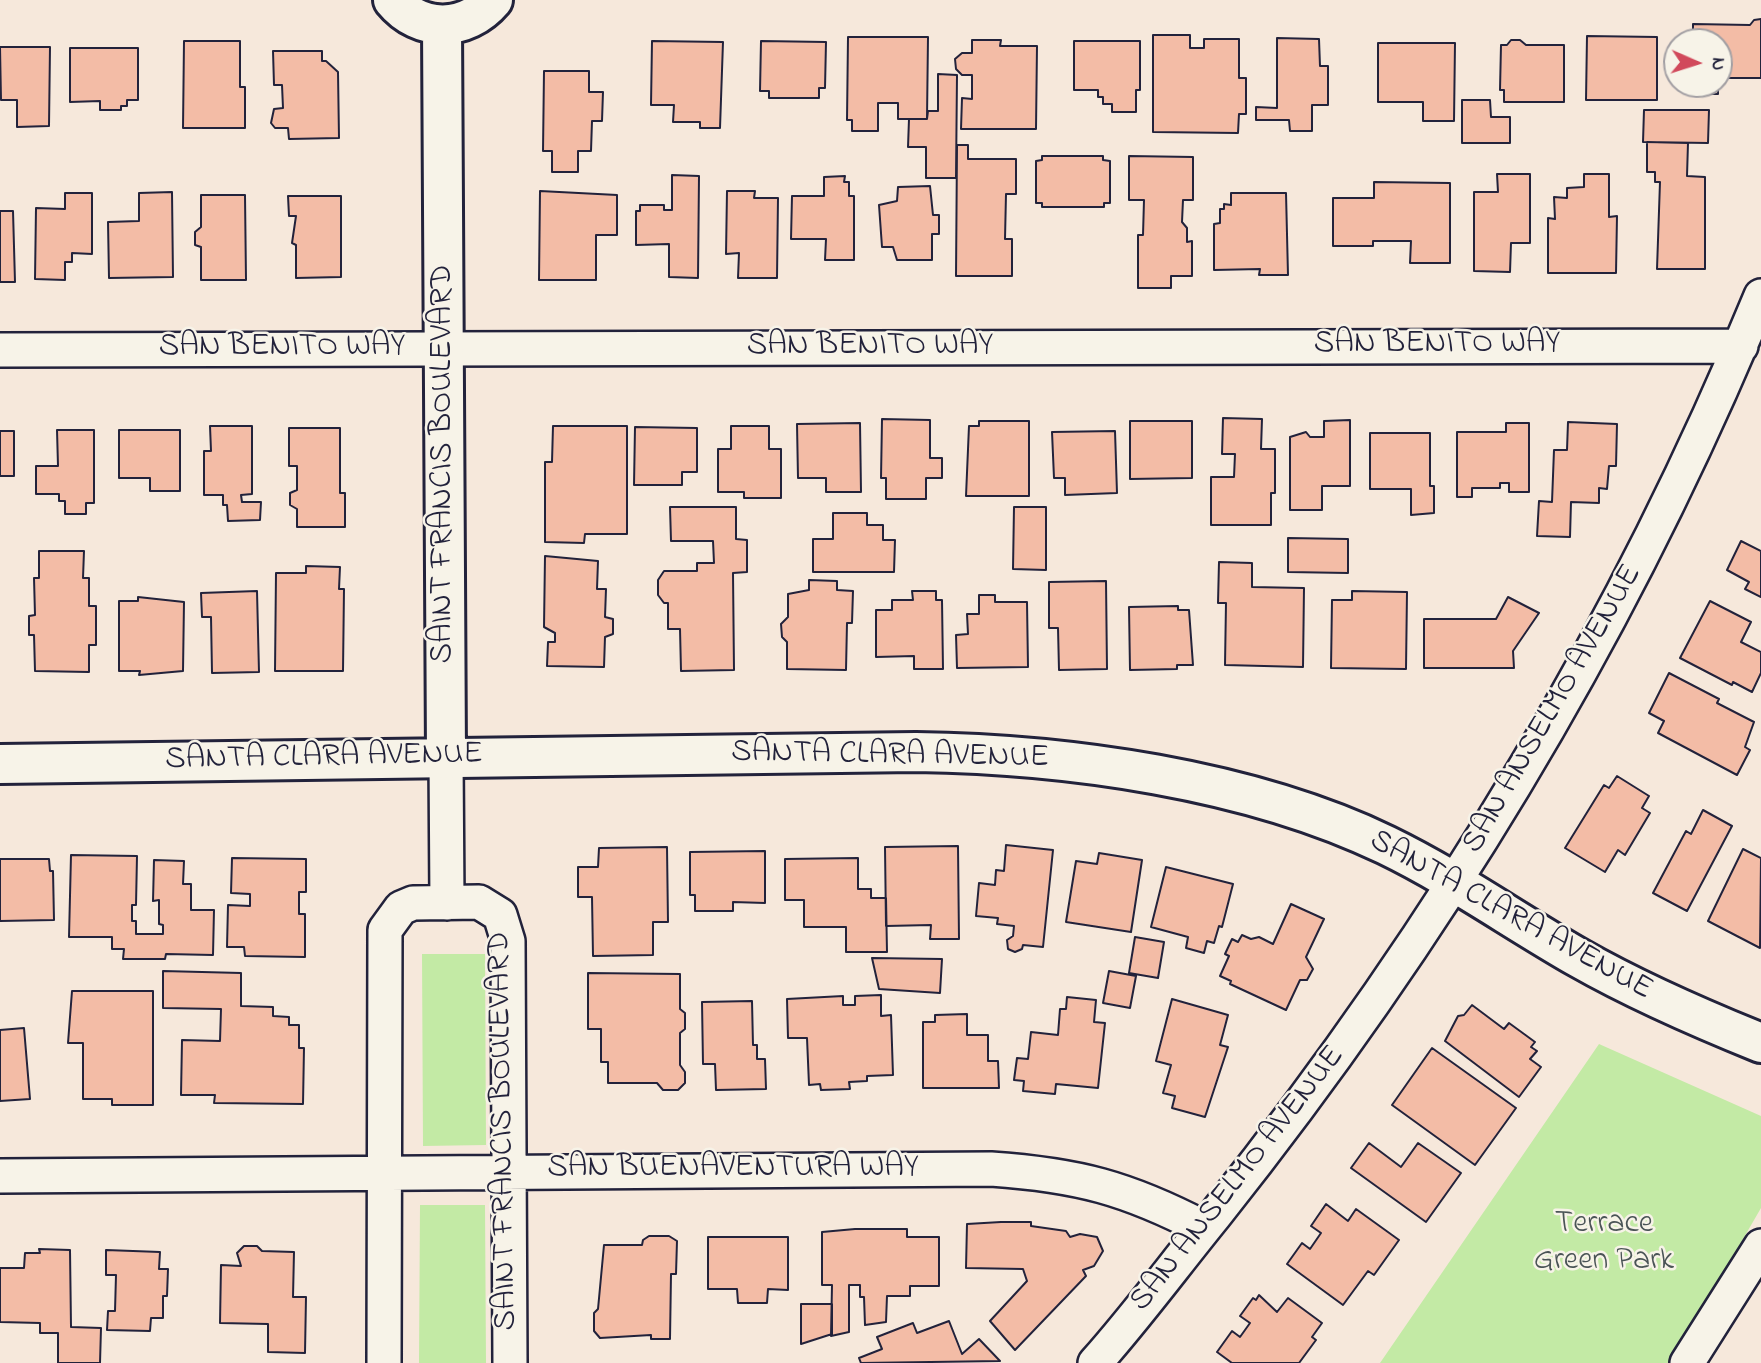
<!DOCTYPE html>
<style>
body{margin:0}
#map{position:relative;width:1761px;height:1363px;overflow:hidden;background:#f6e8db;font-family:"Indie Flower",sans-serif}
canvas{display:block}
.north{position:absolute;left:1663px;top:28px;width:70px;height:70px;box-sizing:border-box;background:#f7f3e8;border:2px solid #a29fa3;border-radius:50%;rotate:93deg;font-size:19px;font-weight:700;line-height:28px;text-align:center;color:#22223b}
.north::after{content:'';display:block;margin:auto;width:24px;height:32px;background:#d1495b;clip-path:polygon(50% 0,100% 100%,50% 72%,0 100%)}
</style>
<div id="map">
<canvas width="1761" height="1363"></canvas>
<div class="north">N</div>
</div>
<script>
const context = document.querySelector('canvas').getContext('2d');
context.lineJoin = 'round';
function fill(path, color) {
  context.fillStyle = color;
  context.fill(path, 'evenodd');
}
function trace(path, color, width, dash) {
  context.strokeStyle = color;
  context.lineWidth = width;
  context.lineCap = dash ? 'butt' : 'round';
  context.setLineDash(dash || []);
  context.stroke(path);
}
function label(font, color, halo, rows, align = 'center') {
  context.font = font + ' "Indie Flower",sans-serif';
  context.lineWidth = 5;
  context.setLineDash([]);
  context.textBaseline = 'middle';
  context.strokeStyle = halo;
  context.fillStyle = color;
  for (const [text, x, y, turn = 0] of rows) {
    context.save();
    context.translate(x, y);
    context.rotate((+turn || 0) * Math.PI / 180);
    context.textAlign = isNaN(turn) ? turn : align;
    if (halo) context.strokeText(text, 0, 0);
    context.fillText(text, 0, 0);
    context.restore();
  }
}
const green = new Path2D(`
 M422,954H485L486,1145L423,1146Z
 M1599,1044L1761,1116V1208L1671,1363H1380Z
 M420,1205H485L486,1363H419Z`);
const building = new Path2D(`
 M1761,19V78H1719V42H1679V36H1693V24L1750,25L1754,20Z
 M1153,35H1190V48H1204V39H1239V78H1246V114H1239L1238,133L1153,132Z
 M1587,36L1657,37V100H1586Z
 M848,37H928L927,119H898V103H878V131H852V120H847Z
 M1277,38L1319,39L1320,66H1328V105H1312V131H1290L1289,120H1256V107L1277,108Z
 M972,40H1001L1000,46H1037L1036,129H961L962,98L972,99V75H962L956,69L955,59L962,53H972Z
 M1511,40H1520L1526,45H1564V102H1504V90H1500L1501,45H1507Z
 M184,41H240V87H245V128H183Z
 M652,41L723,42L720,128H700V122H673L674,105H651Z
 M761,41L826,42L825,88H819V98H769V91H760Z
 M1074,41H1140V90H1136V112H1112V104H1103V97H1098V90H1074Z
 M1378,43H1455L1454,121H1423V102H1378Z
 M0,47H50L49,126L17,127V100H1Z
 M70,48H138V100H127V106H121V110H100V101L70,102Z
 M273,51H322V61H326L338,72L339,138L289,139L288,128H275L271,123L274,109L283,108L282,85H274Z
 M544,71H589V92H603L602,121H592L591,151H578V172H552V151H543Z
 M938,74L957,75L956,178H926V147H908L909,119H927L928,111H938Z
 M1682,84H1718V94H1694V90H1682Z
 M1462,100H1490L1491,117H1510V143H1462Z
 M1644,110H1709L1708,143L1643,142Z
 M1647,142L1688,143L1687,176L1705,177V269H1657L1660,182H1655V172H1647Z
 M957,145H968V159H1016V194H1006L1005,239H1012V276H956Z
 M1042,156H1103V160L1110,161V203H1104V207H1042V203H1036V161L1042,160Z
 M1129,156L1193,157V200H1183L1182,222L1187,228V242L1192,241V276H1171V288H1138V235H1143L1144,200H1129Z
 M1497,174H1530V243H1511L1510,272L1474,271V192H1498Z
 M1584,174H1609V217L1617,216L1616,273H1548V218L1555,219L1554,197L1567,198V188L1584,187Z
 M672,175L699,176L698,278L669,277V244L636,245V211H640V205H664V210H672Z
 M845,176L844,182H849V196H854V260H825L826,239H791L792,196H824V177Z
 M1374,182L1450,183V263H1410L1411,241H1373V246H1333V198H1374Z
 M930,186L933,215H939V234H932V260H897L893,247H882L879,205L897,201L898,187Z
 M540,191L617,195V235H596V280H539Z
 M727,191H755L754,198H778L777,278H738L739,253L726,254Z
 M172,192L173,277L109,278L108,222L139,221V193Z
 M65,193H92V254L72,253V262H65V280L35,279L36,208L65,209Z
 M1231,193H1286L1288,275H1259L1260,269L1214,270V224L1220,223V209H1224V204L1231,205Z
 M201,195H245L246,280H201V247L195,245V232L201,227Z
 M288,196H341V277L296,278V245L292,243L296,216H289Z
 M0,211H13L15,282H0Z
 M1223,418L1262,419L1261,449H1275V493H1271V525H1211V477H1234L1235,454H1222Z
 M882,419L930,420V458H942V478H926V499H886V478H881Z
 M1350,420V486H1322V510H1290V437L1306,432L1310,437H1324V421Z
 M979,421H1029V496H966L969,426H979Z
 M1130,421H1192V478L1130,479Z
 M1568,422L1617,424L1616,466H1609L1607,489L1599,488V503L1571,502L1570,537L1537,536L1539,501L1552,502L1554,450H1567Z
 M860,423L861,492H826V478H798L797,424Z
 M1506,423H1529V492H1509V483H1500V488H1472V497H1457V432H1506Z
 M210,426H252V494L241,495L242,502H261L260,520L228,521L227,505H223V495H204V451H211Z
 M553,426H627V534H585L584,543L545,542V462H552Z
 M731,426H769V449H781V498H744V492H718V449H731Z
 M635,427L697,428V472H682V485H634Z
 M289,428H340V493H345V527H297V509L290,505V493L297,490V466H289Z
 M57,430H94V503H86V514H65V501H59V494H36V466H58Z
 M119,430H180V491H150V478H119Z
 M0,431H14V476H0Z
 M1115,431L1117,493L1065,495V478H1054L1052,432Z
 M1370,433H1430V486H1434V513L1411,515V489H1370Z
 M670,507H736V539L747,540V572L733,573L734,670L681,671L680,629H668V603H664L658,595V580L664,571H697V563H714L713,541H671Z
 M1014,507H1046V570L1013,569Z
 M833,513H867V525H883V540H895L894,572H813V539H833Z
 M1288,538L1348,539V573L1288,572Z
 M1741,541L1761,551V597L1745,589L1749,582L1727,570Z
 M39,551H84L83,578H89V606H96V645H89V672L35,671L34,635H29V616L35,615L34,578H39Z
 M545,556L598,561L597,589H606L605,617L613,619V634L605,637L604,667L547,666L548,642H555V633L544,627Z
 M1219,562L1252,563V587L1304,588L1303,667L1225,665L1226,603H1218Z
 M306,566L340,567L339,589H344L343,671H275L276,573H306Z
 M809,580L837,581V590L853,591L852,623H847L846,670L787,669V642L782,637L781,624L788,617V594L809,590Z
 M1106,581L1107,669L1059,670L1058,628H1049V582Z
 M257,591L259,672L212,673L211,617H202L201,593Z
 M912,591H936V600H942L943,669H914V656L876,657V610H892V600H913Z
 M1352,591L1407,592L1406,669L1331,668L1332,600H1352Z
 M979,595H995V602H1027L1028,667L957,668L956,635L968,634L967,614H979Z
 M138,597L184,602L183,671L139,675L140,671H119V601H138Z
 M1508,597L1539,613L1513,651L1514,668H1424V619H1496Z
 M1710,601L1751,622L1741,642L1761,652V673L1752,692L1733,682L1732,685L1680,658Z
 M1178,606V610H1189L1193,665H1177V669L1130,670L1129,607Z
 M1669,673L1719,699L1717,703L1754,722L1745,747L1750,750L1737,775L1658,733L1664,721L1649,713Z
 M1617,776L1649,796L1642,808L1650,813L1625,855L1618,850L1605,872L1565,848L1604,785L1609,788Z
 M1703,810L1732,826L1687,911L1653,893L1686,831L1691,834Z
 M1006,845L1053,850L1043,947L1023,945L1022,949L1015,952L1008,949L1007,940L1013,936L1014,926L997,924L998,918L976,916L979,883L995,885L996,870L1004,871Z
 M958,846L959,939H930L931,925L886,926L885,847Z
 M667,847L668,922H653V955L593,956L592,897H578V867H598L599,848Z
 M1743,849L1761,858L1760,948L1708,921Z
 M765,851V903L733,902V911H695V895H690V852Z
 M1099,853L1142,860L1131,932L1066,922L1076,861L1097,864Z
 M71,855L137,856L136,905H132V921H136V934H163V925L159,924V900L153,901L154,860L184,861L183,884H191V910H214L213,955L166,954L165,959H123L124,949H112V937H69Z
 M232,858L306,859V892H299V914H305V957L245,956L244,947H227L228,905L250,906V894L231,893Z
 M858,858V889H871V898H886L887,952H846V927H804V900H785V859Z
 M0,859H49L50,871H53L54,920L0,921Z
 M1166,867L1233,884L1222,927L1219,926L1214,943L1207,941L1204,953L1186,948L1188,937L1151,927Z
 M1291,904L1324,919L1306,957L1313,969L1307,980H1300L1286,1010L1230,984L1231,981L1220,976L1229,956L1225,954L1232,939L1238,942L1242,935L1251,939L1259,937L1273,944Z
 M1135,937L1164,942L1158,978L1129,973Z
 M872,958L942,959L940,993L879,989Z
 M163,971L241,973V1006L273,1007V1016L289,1017V1025H299V1048H304L303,1104L214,1103L215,1095H181L182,1040L220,1041L221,1009L163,1008Z
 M1109,971L1136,976L1130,1008L1103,1003Z
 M588,973L680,974V1009L685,1013V1029L680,1033V1065L685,1072V1083L678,1090H663L657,1083H608V1062H601V1029H588Z
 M72,991H153V1105H112V1099H83V1043H68Z
 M881,995V1016L891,1015L893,1075L867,1076V1081L849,1082L850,1089L821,1090L820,1084L809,1085L807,1038H788L787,999L843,996V1005H855V996Z
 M1067,997L1096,1000L1094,1022L1105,1023L1098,1088L1056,1084L1055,1094L1023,1091L1024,1081L1014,1080L1017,1058L1028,1059L1031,1032L1058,1035L1060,1009H1066Z
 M1172,999L1228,1015L1220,1045L1228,1047L1205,1117L1172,1108L1175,1096L1163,1093L1171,1065L1156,1061Z
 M752,1001L753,1045H757V1059H765L766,1089L716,1090L715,1064H703L702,1002Z
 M1472,1005L1504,1029L1509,1023L1535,1042L1531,1047L1537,1051L1530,1059L1541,1067L1519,1097L1445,1041L1458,1016L1464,1015Z
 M967,1014V1035H988V1061H998L999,1088H923V1022H935V1015Z
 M24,1028L30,1099L0,1101V1030Z
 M1432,1048L1516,1108L1475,1165L1392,1105Z
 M1369,1143L1401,1167L1418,1143L1461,1173L1426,1222L1351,1168Z
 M1326,1204L1348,1221L1356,1209L1399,1240L1374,1275L1368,1271L1343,1305L1287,1264L1302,1243L1310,1249L1321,1233L1311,1226Z
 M1001,1222H1031V1226L1066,1231L1070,1237L1080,1234L1097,1237L1103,1251L1094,1266L1083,1270L1086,1276L1015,1350L990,1321L1027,1281L1023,1269L966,1268L967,1224Z
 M855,1229H907V1237H939V1286H910V1296H887L886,1322L865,1325L864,1297H860V1285H849V1332L831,1336L832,1285H822V1232Z
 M649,1236H669L677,1241L676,1274H671L670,1339H651V1335L600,1338L594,1331V1313L598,1309L604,1245H642L643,1240Z
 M708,1237H788V1290L768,1289L767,1303H738L737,1289H708Z
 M244,1246H257L262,1251L294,1252L293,1297H306L305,1353L268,1352V1324L220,1323L221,1265L241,1266L237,1253Z
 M39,1249L70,1250L71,1327L101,1328L100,1363H58V1333H40V1323L0,1322V1268H24L25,1253H40Z
 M106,1250L160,1252L159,1269H168L167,1296H163V1318H151L150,1331L107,1330L108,1311H115L116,1275H106Z
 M1259,1295L1277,1312L1288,1298L1322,1323L1312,1337L1316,1340L1299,1363H1232L1217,1352L1232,1331L1240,1337L1250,1323L1240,1316L1253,1298L1256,1300Z
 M801,1304H832V1334L801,1344Z
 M949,1321L962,1354L979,1339L1000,1361L861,1363L859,1358L882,1349L877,1337L913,1323L917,1333Z`);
const street = new Path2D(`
 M0,350L1741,346
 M446,757L447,903
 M0,1176L991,1169C1078,1175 1127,1188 1204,1228
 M384,1363L385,930L401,908L413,903L479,902L500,915L508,941L510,1363
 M1095,1363C1137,1316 1175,1264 1215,1215C1438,935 1625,627 1761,296
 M1687,1363L1761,1246`);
const secondary = new Path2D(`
 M393,0C420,33 466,32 493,0
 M442,25L446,757
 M0,764L916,752C1067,754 1249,779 1386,845C1454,878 1514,921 1579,958C1637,991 1699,1018 1761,1043`);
const streetNames = [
 ["SAN BENITO WAY",1437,346],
 ["SAN BENITO WAY",870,348],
 ["SAN BENITO WAY",282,349],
 ["SAINT FRANCIS BOULEVARD",445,464,-90],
 ["SAN ANSELMO AVENUE",1554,710,-60],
 ["SANTA CLARA AVENUE",890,757,1],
 ["SANTA CLARA AVENUE",324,759,-1],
 ["SANTA CLARA AVENUE",1510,917,29],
 ["SAINT FRANCIS BOULEVARD",505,1131,-91],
 ["SAN BUENAVENTURA WAY",733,1170],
 ["SAN ANSELMO AVENUE",1239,1180,-52]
];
const parkNames = [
 ["Terrace",1604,1226],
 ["Green Park",1604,1263]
];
fill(green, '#c3eaa5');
fill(building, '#f3bca6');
trace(building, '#22223b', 2);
trace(street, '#22223b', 38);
trace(secondary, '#22223b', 44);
trace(street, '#f7f3e8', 33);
trace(secondary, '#f7f3e8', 38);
label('32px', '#22223b', '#f7f3e8', streetNames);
label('32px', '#4a5456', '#f7f3e8', parkNames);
</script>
